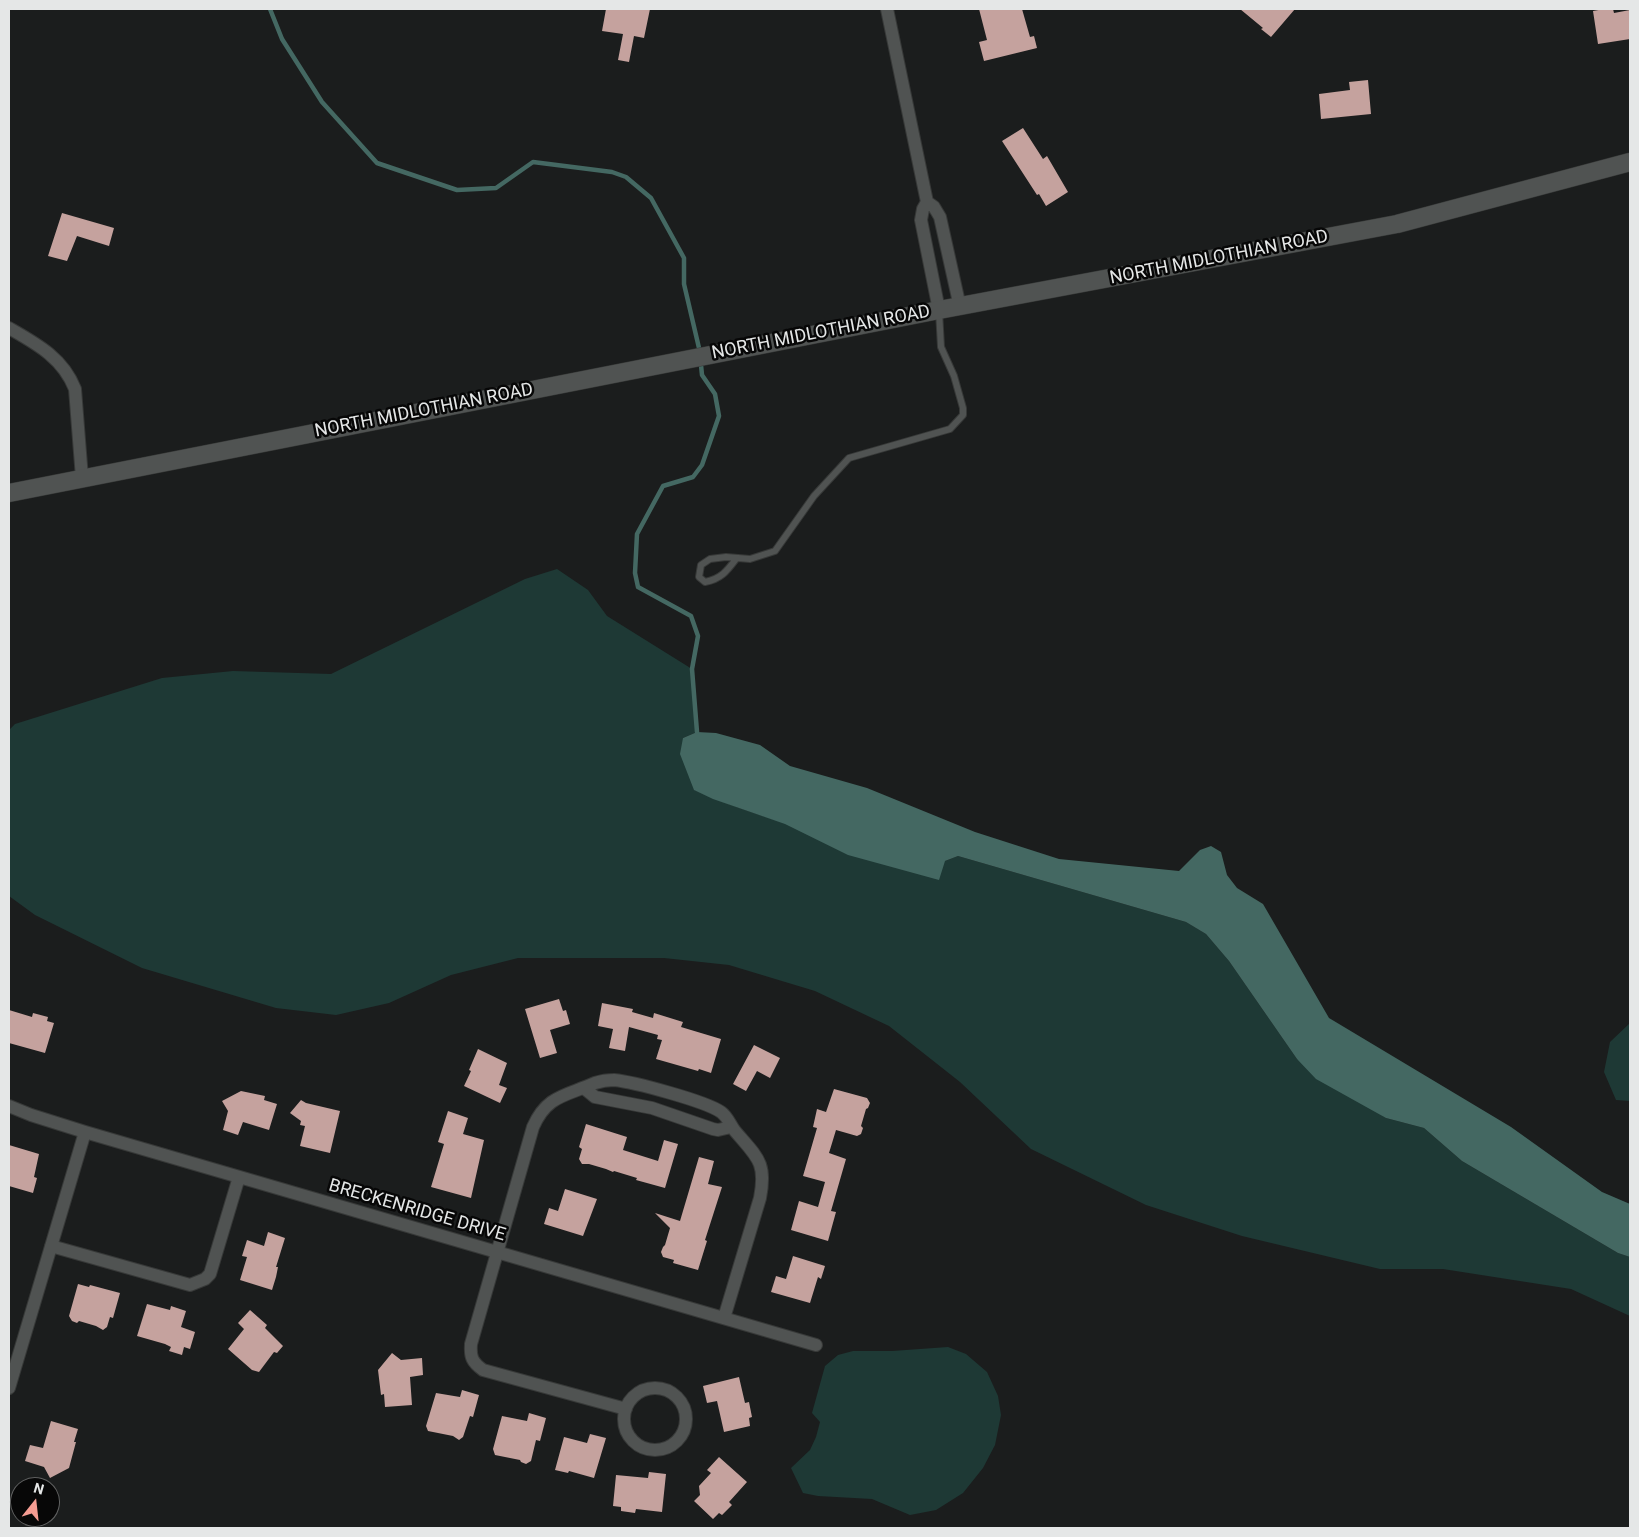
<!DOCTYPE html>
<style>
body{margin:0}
#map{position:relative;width:1639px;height:1537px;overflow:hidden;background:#1b1d1d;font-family:Roboto,sans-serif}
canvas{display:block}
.frame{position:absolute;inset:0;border:10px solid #e5e7e7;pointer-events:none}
.north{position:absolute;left:10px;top:1477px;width:50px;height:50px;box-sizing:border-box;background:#070707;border:1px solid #606161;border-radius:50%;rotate:16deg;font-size:14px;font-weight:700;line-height:20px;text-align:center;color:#e5e7e7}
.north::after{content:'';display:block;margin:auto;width:18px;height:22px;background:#f59c92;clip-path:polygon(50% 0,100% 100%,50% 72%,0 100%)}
</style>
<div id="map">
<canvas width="1639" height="1537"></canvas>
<div class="frame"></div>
<div class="north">N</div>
</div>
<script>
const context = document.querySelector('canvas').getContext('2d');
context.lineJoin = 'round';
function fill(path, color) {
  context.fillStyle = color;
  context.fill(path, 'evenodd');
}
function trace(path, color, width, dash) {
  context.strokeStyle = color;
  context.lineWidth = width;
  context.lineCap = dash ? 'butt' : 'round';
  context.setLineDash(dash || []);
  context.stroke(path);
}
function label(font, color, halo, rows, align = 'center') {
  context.font = font + ' Roboto,sans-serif';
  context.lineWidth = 5;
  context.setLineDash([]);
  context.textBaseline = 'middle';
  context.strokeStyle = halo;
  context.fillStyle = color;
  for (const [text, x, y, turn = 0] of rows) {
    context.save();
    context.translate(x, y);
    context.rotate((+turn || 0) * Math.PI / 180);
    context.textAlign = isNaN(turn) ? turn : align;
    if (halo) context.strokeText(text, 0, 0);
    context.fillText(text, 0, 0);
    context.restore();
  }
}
const green = new Path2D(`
 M557,569L588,590L607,616L692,669L697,732L683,738L695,790C774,826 860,841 945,861L958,856L1186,922L1206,934L1229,961L1297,1059L1386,1118L1424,1128L1462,1161L1618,1253L1630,1257V1316L1571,1289L1443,1269H1380L1242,1236L1146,1205L1031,1149L960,1082L889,1026L815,991L729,965L664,958H518L451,975L389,1003L336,1015L276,1008L142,968L35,915L9,896V730L15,724L162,678L233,671L331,674L525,579Z
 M1630,1023V1101L1616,1100L1604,1072L1610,1042Z
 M948,1347L966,1354L987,1372L998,1396L1001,1415L995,1445L983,1468L963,1493L936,1510L910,1515L872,1499L818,1496L803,1493L791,1468L810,1450L816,1437L820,1422L812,1413L825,1366L838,1355L853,1351H892Z`);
const water = new Path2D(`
 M697,732L716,733L760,745L790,766L867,788L975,832L1059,859L1179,871L1200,850L1211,846L1221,852L1227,875L1237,888L1263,904L1329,1018L1511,1127L1602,1192L1630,1204V1257L1618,1253L1462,1161L1424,1128L1386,1118L1316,1079L1297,1059L1229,961L1206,934L1186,922L958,856L945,861L939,880L848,855L785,824L713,799L694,790L680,754L683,738Z`);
const stream = new Path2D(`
 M270,9L282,39L322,102L377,163L457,190L496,188L533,162L612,172L626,177L651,198L684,258V284L699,348
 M697,732L692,669L698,636L691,616L638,587L635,573L637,534L663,486L693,477L702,465L719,416L715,394L702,375L701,365`);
const building = new Path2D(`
 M606,9H650L644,38L634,36L629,62L618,60L623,34L602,31Z
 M979,9H1022L1030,37L1034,36L1037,48L984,61L979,42L987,40Z
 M1240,9H1295L1271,37L1261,29L1263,28Z
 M1604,9H1613L1614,13L1630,10V39L1598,44L1593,11Z
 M1368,80L1371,114L1321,119L1319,94L1350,90L1349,82Z
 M1023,128L1043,159L1047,156L1068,192L1046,206L1039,194L1037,195L1002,141Z
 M62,213L114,228L109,246L77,236L67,261L48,256Z
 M559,999L563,1011L566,1010L570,1024L550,1030L557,1053L540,1058L525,1009Z
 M602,1003L633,1009L632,1012L653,1018L654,1013L683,1022L681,1027L721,1039L711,1073L699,1069L698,1071L656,1059L662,1040L657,1039L658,1035L629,1027L625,1051L609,1048L613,1029L598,1026Z
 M9,1010L32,1017L33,1013L48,1017L47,1021L54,1023L45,1053L9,1043Z
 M754,1045L780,1058L770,1078L757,1071L746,1091L733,1084Z
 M478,1049L507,1063L499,1085L507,1088L500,1103L464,1086L471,1071L469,1070Z
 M834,1089L867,1098L870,1103L868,1108L866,1109L861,1126L863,1128L861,1134L857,1136L836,1130L829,1153L846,1159L831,1211L836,1212L828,1241L791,1230L799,1201L818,1207L825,1182L803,1176L817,1128L813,1127L817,1109L826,1112Z
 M241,1091L265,1096L264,1100L277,1104L269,1130L243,1122L238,1135L223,1130L228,1111L222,1101Z
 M301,1100L306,1103L340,1111L330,1153L300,1146L305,1126L300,1125L301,1121L290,1113Z
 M448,1111L468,1118L463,1134L484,1140L471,1198L431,1187L444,1144L438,1142Z
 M586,1124L627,1137L623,1150L658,1161L664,1140L678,1144L665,1188L636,1180L637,1178L614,1171L613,1172L606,1169L589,1164H582L579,1159L582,1149L579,1147Z
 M9,1145L39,1154L34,1177L37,1178L33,1193L9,1186Z
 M699,1157L714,1161L708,1184L722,1187L705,1240L707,1241L698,1270L673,1263L674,1260L663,1257L661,1252L663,1247L665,1245L670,1228L655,1213L680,1221Z
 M565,1189L597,1199L583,1236L544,1224L549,1208L558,1211Z
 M268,1232L285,1238L276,1267H278L276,1277L272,1290L240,1280L247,1257L242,1256L247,1240L264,1246Z
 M793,1256L825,1266L821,1279L818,1277L810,1303L771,1292L776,1276L786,1279Z
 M78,1284L89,1287L90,1285L120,1293L113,1318L110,1317L107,1327L103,1330L96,1326L79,1321L77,1323L72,1321L69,1316Z
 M147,1304L170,1310L171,1306L186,1311L181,1327L195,1332L190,1349L184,1347L182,1355L169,1351L171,1347L165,1344L137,1336Z
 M250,1310L267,1325L265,1328L283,1346L277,1353L274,1352L259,1372L252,1370L228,1349L244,1329L238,1323Z
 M392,1353L401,1360L422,1358L423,1375L410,1377L412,1405L385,1407L384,1394L381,1395L378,1370Z
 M739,1377L745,1403L749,1402L752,1417L749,1418L750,1426L724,1432L717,1401L707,1403L703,1386Z
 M462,1390L479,1395L473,1417L470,1416L463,1437L459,1440L453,1436L428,1431L426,1426L436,1393L460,1397Z
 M529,1413L546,1418L540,1441L536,1440L531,1461L526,1464L521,1462L520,1460L495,1455L493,1449L502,1416L527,1421Z
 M51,1421L78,1429L74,1442H76L69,1468L50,1478L44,1467L25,1461L30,1445L43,1448Z
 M590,1434L606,1438L594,1478L569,1471L568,1473L555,1470L564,1437L587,1443Z
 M719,1457L747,1482L729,1502L732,1505L722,1515L719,1513L713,1519L694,1501L700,1495L699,1486L711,1473L707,1470Z
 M649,1472L666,1474L662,1512L636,1509L635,1513L621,1511V1507L613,1506L616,1475L648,1478Z`);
const service = new Path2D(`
 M736,559C727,571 721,579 705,582L699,577L701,565L710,559L726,557L750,559L775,551L814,496L849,458L950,429L963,415V408L954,376L941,347L939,311`);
const minor = new Path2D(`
 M887,9L927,202L934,207L940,217L960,307
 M927,202L923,209L921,220L939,310
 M9,328C37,344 63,358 75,389L82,478
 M584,1088L595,1097L652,1108L713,1129L718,1130L731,1127
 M9,1106L31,1115L85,1132L816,1345
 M51,1246L190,1285L205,1279L210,1274L239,1177
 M624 1419a31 31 0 1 1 62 0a31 31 0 1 1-62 0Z
 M9,1388L85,1132
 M626,1409L483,1370C472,1362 470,1357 471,1344L533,1127C547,1095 566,1096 595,1083C601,1081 607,1080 614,1080C634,1082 705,1101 721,1112C728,1117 730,1125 735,1131C757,1157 767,1162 760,1198L724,1318`);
const secondary = new Path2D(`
 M9,493L939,310L1397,224L1630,162`);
const streetNames = [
 ["NORTH MIDLOTHIAN ROAD",1219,258,-11],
 ["NORTH MIDLOTHIAN ROAD",821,333,-11],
 ["NORTH MIDLOTHIAN ROAD",424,411,-11],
 ["BRECKENRIDGE DRIVE",417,1211,16]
];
fill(green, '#1e3935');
fill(water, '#446862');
trace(stream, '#446862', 4.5);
fill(building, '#c5a29e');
trace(service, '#373938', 8);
trace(minor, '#373938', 14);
trace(secondary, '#373938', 19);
trace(service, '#505352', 6);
trace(minor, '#505352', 12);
trace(secondary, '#505352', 18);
label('18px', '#e5e7e7', '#070707', streetNames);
</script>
